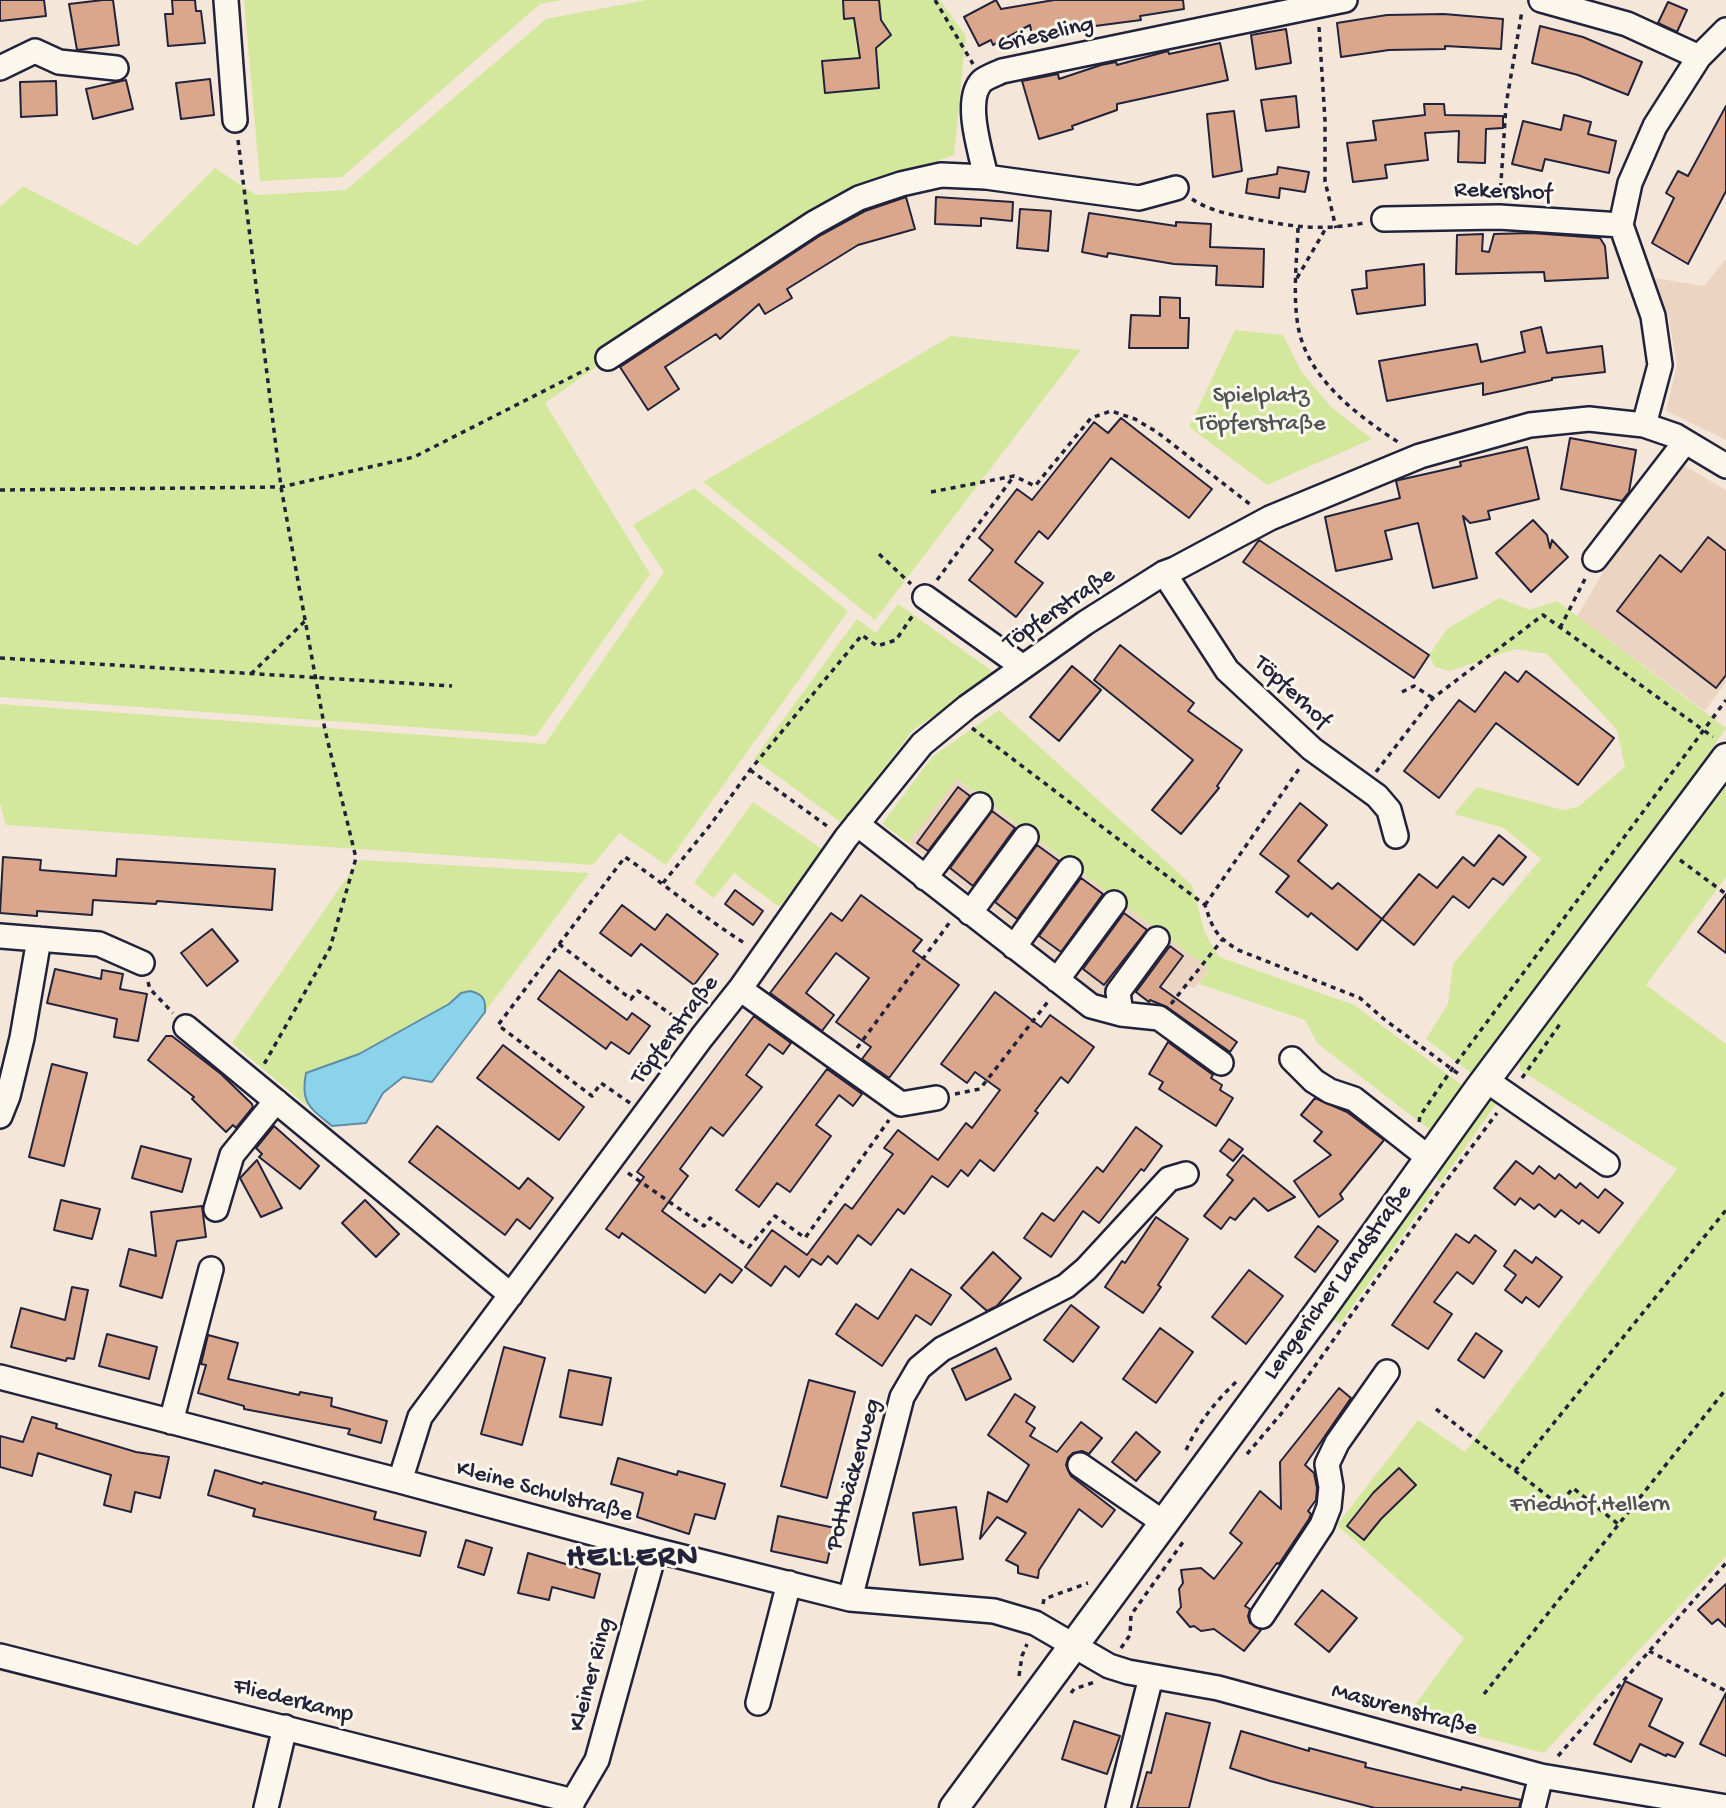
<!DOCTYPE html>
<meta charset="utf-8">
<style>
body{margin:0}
canvas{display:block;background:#f4e7d9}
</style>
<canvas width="1726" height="1808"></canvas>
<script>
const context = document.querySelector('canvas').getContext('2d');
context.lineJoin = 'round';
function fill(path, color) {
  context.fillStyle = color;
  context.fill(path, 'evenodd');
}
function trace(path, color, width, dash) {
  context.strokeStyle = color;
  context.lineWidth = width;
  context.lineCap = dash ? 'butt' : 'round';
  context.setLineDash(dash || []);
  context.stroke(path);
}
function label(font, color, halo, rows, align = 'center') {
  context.font = font + ' "Gochi Hand",sans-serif';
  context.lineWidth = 6;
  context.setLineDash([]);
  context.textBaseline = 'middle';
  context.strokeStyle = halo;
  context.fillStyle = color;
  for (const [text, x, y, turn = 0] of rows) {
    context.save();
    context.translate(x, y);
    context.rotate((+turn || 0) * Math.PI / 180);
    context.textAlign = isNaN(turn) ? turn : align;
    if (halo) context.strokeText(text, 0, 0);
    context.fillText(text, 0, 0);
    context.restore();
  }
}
const built = new Path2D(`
 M1726,259V440L1666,411L1677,365L1668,315L1654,278L1704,286Z
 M1682,464L1726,490V682L1705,711L1577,616L1610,561Z
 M956,779L1209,969L1195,988L1185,986L1163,1015L1134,993L1101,997L908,843Z`);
const green = new Path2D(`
 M244,0H562L540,4L342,177L260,181Z
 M646,0H940L966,36L954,155L847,191L545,403L650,574L536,736L0,697V207L23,186L137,246L215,168L256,195L346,190L546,19Z
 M1235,330L1283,335L1301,371L1331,407L1372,439L1267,485L1189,427Z
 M951,336L1081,350L875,620L703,482Z
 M694,488L848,611L666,865L619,833L593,865L6,825L0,803V704L545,744L664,572L633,525Z
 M1499,598L1530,610L1557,601L1726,728L1646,847L1475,1076L1426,1039L1448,1004L1453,964L1541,859L1504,828L1454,814L1477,787L1563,810L1578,807L1625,767L1617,730L1547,654L1515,649L1450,671L1435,667L1429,655L1447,629Z
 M898,604L996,674L913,730L842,823L754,759L857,619L876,633Z
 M999,710L1192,885L1205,933L1219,957L1354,1005L1466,1088L1434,1133L1318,1044L1305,1020L1199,984L1209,969L957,779L908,843L882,824L933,756Z
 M1726,778V877L1646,985L1726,1044V1556L1544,1753L1406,1717L1464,1638L1337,1525L1418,1420L1465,1452L1677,1169L1520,1070L1519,1055Z
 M753,802L822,849L779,907L734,873L714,898L694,883Z
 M359,860L589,873L485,1012V1000L461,993L449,1004L359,1054L306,1073L303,1088L307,1106L232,1043Z
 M1491,1098L1498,1101L1440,1183L1431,1173L1484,1100Z
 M1423,1186L1434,1191L1340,1324L1333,1319L1332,1312Z`);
const water = new Path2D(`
 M470,991C483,994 486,999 485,1012L432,1082L403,1077L383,1093L366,1123L332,1126C310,1108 300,1103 306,1073L359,1054L449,1004L461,993Z`);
const building = new Path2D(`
 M0,0H44L46,16L0,21Z
 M103,0H113L119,45L77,50L69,4Z
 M172,0H195L196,11H201L205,43L168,46L165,14H173Z
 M843,0H879L881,20L891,35L876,48L879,88L825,93L822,61L860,58L854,18L844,19Z
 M996,0L1001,9L1054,0H1183L1184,9L1140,16L1141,20L1072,29L1073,33L1033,40L1030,25L993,45L991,40L979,46L964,17Z
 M1668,2L1687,10L1677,32L1658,23Z
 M1387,15L1444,14L1503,19L1501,49L1445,46V49L1389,50L1341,57L1337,23Z
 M1540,26L1583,37L1642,62L1628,95L1578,75L1532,63Z
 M1286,29L1291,63L1256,69L1251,35Z
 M1220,43L1228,80L1117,104V110L1072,126L1073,129L1039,139L1022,81L1058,74L1059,79L1101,65L1116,62L1117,65L1168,51L1169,54Z
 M210,79L214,115L181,119L176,83Z
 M126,80L133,109L93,119L86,89Z
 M56,81L57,115L21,117L20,82Z
 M1296,96L1299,127L1266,131L1261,100Z
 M1424,104H1444L1445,115L1503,116V128L1486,129L1485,163L1458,162L1459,131L1425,133L1428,160L1385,165L1387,178L1353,182L1347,143L1376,140L1373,121L1425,115Z
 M1726,106V191L1688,264L1652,243L1674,198L1666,193L1678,171L1688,176Z
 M1234,111L1242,171L1213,177L1207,114Z
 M1564,115L1591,122L1588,134L1616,141L1609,173L1545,159L1542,171L1512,164L1523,121L1561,130Z
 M1278,167L1309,172L1305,192L1280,188L1279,198L1246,193L1248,179L1277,174Z
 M906,197L915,229L858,245L787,289L792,298L765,314L759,304L720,339L716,334L665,367L679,389L648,410L620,367L821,235L865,211Z
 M936,197L1013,202L1012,221L981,218V226L935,224Z
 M1020,209L1051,211L1048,251L1017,248Z
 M1089,213L1176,226V222L1211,224L1210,247L1264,249L1263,287L1216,285L1217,266L1174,264L1108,253L1107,257L1082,252Z
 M1531,233L1600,238L1605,246L1608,278L1545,281L1544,272L1456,274L1457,235L1483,234L1482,251L1489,252L1494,234Z
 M1424,264L1425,305L1357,314L1352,290L1367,288L1366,271Z
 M1160,297L1180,298V318H1189L1188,348H1129L1131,315L1160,316Z
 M1541,327L1547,353L1602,346L1605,372L1552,378V380L1483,395V383L1387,401L1379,361L1477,344L1481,362L1525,352L1521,332Z
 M1121,418L1212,489L1189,518L1111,458L1048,539L1039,531L1015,562L1043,583L1016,617L969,580L993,550L979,538L1017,489L1032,500L1094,422L1108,433Z
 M1570,438L1636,450L1629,492L1622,501L1561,489Z
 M1527,447L1539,499L1488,511L1490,519L1470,523L1463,516L1477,578L1433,588L1418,523L1385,531L1392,559L1336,571L1325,517L1400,498L1396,481L1399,480L1461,466L1460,462Z
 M1533,520L1547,535L1550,548L1552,540L1568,557L1531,592L1496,553Z
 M1708,537L1726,551V675L1716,688L1617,611L1660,555L1681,572Z
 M1259,540L1429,655L1414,678L1243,562Z
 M1120,645L1194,703L1188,711L1242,750L1217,786L1219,788L1181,834L1152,810L1193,760L1094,680Z
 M1072,666L1101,690L1059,741L1030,717Z
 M1526,671L1614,738L1578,785L1496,723L1439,798L1404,771L1459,700L1475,712L1505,672L1518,682Z
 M958,787L970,796L928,851L917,843Z
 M1300,803L1327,825L1298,861L1332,889L1338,883L1382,919L1357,950L1311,913L1308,917L1276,892L1289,876L1260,854Z
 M992,811L1015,828L973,886L950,868Z
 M1499,835L1526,857L1503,885L1493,878L1469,908L1453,896L1414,945L1382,919L1419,874L1437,888L1463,857L1474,866Z
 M1037,845L1059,861L1017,919L995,902Z
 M3,857L41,860L40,870L116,876L117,859L275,869L272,910L157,901L156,904L93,900L92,915L37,911V916L0,913Z
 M1081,878L1103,894L1061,952L1039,936Z
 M735,890L763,911L753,925L725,904Z
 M1726,894V953L1698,932Z
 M861,895L922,940L913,951L959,985L889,1078L862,1059L871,1047L836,1022L869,978L836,953L806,993L834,1015L822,1031L770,993L831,913L842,921Z
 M622,905L655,930L667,914L718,954L694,985L641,944L631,956L600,933Z
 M1124,913L1147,930L1104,985L1083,969Z
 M212,929L238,961L207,986L181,953Z
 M1170,946L1183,956L1160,987L1237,1042L1230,1052L1167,1007L1150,1000L1149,1002L1136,992Z
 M55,969L101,979L102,970L123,974L120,989L147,994L138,1041L114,1037L117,1019L47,1003Z
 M559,970L627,1020L632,1013L650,1026L629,1054L611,1042L606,1049L538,999Z
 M995,992L1041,1027L1050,1015L1094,1047L1068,1083L1061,1077L1035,1111L1038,1113L994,1171L980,1160L968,1176L961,1170L948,1187L932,1176L904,1214L898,1209L871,1245L858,1235L837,1264L828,1256L821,1265L812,1259L799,1277L785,1266L771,1286L745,1267L772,1230L807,1255L845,1204L852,1209L893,1154L884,1148L898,1130L938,1160L966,1123L972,1128L1000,1090L975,1072L967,1083L941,1064Z
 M754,1016L791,1043L783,1054L769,1044L746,1075L762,1087L723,1136L711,1127L680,1169L688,1176L662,1211L742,1270L732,1283L720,1274L705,1293L622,1233L619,1238L606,1229L644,1177L637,1172Z
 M166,1036H172L221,1074L252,1104L253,1107L236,1128L233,1125L226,1132L192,1099L194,1097L148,1060Z
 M1168,1042L1213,1075L1211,1078L1222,1085L1220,1090L1233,1098L1216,1126L1159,1089L1163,1082L1149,1074Z
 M503,1045L584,1107L559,1140L477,1078Z
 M52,1064L87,1073L64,1166L29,1157Z
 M827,1069L862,1094L853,1106L839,1095L816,1125L831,1136L790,1192L777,1183L759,1207L736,1190Z
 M1315,1098L1347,1112L1384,1140L1340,1194L1343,1199L1319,1217L1294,1181L1331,1155L1314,1141L1322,1132L1301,1115Z
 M274,1126L319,1166L300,1189L259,1157L262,1154L256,1148Z
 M437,1126L519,1189L528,1178L553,1198L530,1229L517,1219L505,1235L409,1162Z
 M1136,1127L1162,1146L1144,1171L1141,1169L1099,1223L1083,1211L1051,1257L1024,1238L1042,1213L1054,1221L1097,1167L1103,1172Z
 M1229,1139L1243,1149L1233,1161L1220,1151Z
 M141,1146L191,1159L182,1192L132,1178Z
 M1243,1155L1295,1197L1268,1211L1254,1198L1235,1220L1230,1217L1221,1229L1204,1216L1233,1180L1227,1175Z
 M257,1160L282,1208L261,1217L240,1178Z
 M1516,1161L1533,1174L1539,1166L1555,1179L1559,1174L1576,1188L1580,1183L1598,1198L1605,1189L1623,1203L1599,1233L1582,1220L1579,1224L1561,1210L1555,1217L1539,1204L1534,1209L1520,1198L1515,1205L1494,1188Z
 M61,1200L100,1209L92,1239L54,1230Z
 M365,1200L399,1234L376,1257L342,1223Z
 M202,1206L206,1237L177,1241L162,1298L120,1286L129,1249L156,1256L151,1212Z
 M1156,1217L1188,1239L1158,1285L1161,1287L1143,1313L1105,1287L1122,1261L1125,1263Z
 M1318,1226L1338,1241L1315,1272L1295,1257Z
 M1456,1234L1469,1243L1475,1235L1496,1251L1473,1284L1457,1272L1434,1302L1452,1314L1428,1349L1392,1325Z
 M1515,1250L1532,1263L1536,1257L1562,1277L1539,1307L1526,1297L1522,1303L1505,1290L1516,1275L1504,1266Z
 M993,1252L1021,1278L997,1306L987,1311L961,1288Z
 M911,1269L951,1295L931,1325L916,1315L882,1366L836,1334L856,1304L878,1319Z
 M1249,1270L1283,1296L1246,1344L1212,1317Z
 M72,1287L88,1290L74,1359L67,1358L66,1361L11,1347L21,1308L65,1320Z
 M1071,1305L1099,1327L1073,1362L1044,1340Z
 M1160,1328L1193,1352L1156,1403L1123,1379Z
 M1476,1333L1502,1351L1484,1378L1458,1360Z
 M107,1334L157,1347L149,1379L99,1366Z
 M208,1335L238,1343L228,1379L299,1395L300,1392L332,1398L331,1406L387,1421L381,1443L348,1434L350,1429L244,1409V1406L198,1393L206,1365L201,1364Z
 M504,1347L545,1358L522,1445L481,1434Z
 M996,1348L1011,1379L966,1400L952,1369Z
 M569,1370L611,1378L602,1425L560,1417Z
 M809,1380L855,1392L827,1498L781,1486Z
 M1339,1388L1351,1398L1305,1465L1314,1473L1317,1488L1316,1500L1308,1511L1311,1514L1309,1519L1279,1564L1277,1563L1245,1606L1250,1609L1248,1616L1250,1623L1261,1630L1244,1651L1214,1629L1201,1631L1194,1626L1190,1627L1177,1612L1181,1607L1179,1589L1183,1583L1181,1570L1201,1568L1214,1579L1242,1543L1230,1533L1260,1491L1281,1509L1280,1462Z
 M1015,1394L1035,1407L1026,1422L1035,1428L1030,1436L1057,1452L1081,1422L1102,1438L1089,1454L1082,1451L1073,1453L1068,1458L1066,1465L1071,1476L1115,1510L1102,1527L1079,1509L1039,1570L1038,1578L1018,1573V1566L1006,1560L1026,1533L997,1517L980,1539L988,1492L1007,1502L1029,1465L988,1435Z
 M32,1417L57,1424L56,1428L136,1452L169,1457L160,1498L135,1492L131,1512L104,1505L111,1475L38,1453L32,1476L0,1467V1436L23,1442Z
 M1136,1432L1160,1452L1136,1481L1112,1462Z
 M618,1458L677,1475L678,1471L725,1484L715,1519L695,1514L689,1534L637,1517L643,1493L611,1484Z
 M1399,1468L1416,1485L1381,1519L1364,1540L1347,1526L1373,1493Z
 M215,1470L262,1484L263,1482L376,1512L374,1519L426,1532L420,1556L253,1516L255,1509L208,1495Z
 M956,1507L963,1559L920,1565L913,1513Z
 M778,1516L835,1528L827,1563L771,1551Z
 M466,1540L492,1548L484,1575L458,1567Z
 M528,1553L600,1574L594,1598L552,1587L549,1600L518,1593Z
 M1726,1584V1627L1718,1619L1712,1624L1698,1610Z
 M1322,1590L1357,1618L1329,1652L1295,1624Z
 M1625,1681L1662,1699L1649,1726L1683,1743L1675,1757L1667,1754L1666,1756L1640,1744L1631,1762L1594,1744Z
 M1726,1693V1756L1700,1744Z
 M1166,1713L1210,1723L1189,1808H1137L1147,1772L1151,1773Z
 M1074,1721L1120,1736L1107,1774L1062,1759Z
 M1241,1731L1309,1751V1748L1366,1763L1365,1767L1461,1790L1462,1787L1521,1800L1519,1808H1375L1270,1781L1230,1768Z`);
const path = new Path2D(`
 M935,0L973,64
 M1319,27L1325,120V181L1336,228
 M238,140L281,487L325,730L356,858L330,948L263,1066
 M1500,198L1506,105L1522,11
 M1192,199C1210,211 1228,214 1249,218C1293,227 1320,231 1364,223
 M1298,228C1297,261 1292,298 1299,331C1310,380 1358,416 1398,442
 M1297,278L1326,228
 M0,490L281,487L414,457L589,368
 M931,492L1014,476L1035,486L1091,418L1111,411L1135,419L1157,432L1251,505
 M879,554L911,584
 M937,580L1014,476
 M1560,628L1586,577
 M0,658L452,686
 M251,674L305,621
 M1402,692L1414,686L1433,698
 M972,728L1205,905C1213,930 1216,936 1238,950L1360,998L1385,1020L1460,1075
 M750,770L827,826
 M1376,772L1433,698L1543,615L1713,737
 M1680,860L1726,894
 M663,883L711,824L750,770L862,635L877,646L896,640L913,615
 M1205,905L1301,766
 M559,944L631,999L638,991L686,1025
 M148,982L150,989L173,1013
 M1171,1004L1222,940
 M857,1048L950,922
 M1522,1078L1560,1024
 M955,1094L980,1089L1050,999
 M630,1103L601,1083L592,1096L498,1025L625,857C666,885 704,918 746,944
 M1419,1122L1420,1116L1452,1069L1726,700
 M628,1173L704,1226L710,1218L749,1247L775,1216L805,1238L889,1120
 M1436,1409L1559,1505L1573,1488L1618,1524
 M1186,1450C1200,1421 1213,1404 1237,1381
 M1247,1454L1281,1414L1441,1188L1497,1113
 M1515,1471L1726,1210
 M1043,1604L1044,1599L1088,1583
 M1121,1648L1130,1635L1131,1615L1183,1542
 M1649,1651L1726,1691
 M1019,1676L1022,1656L1027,1644
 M1071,1693L1074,1689L1095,1682
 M1484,1694L1726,1389
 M1558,1756L1726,1563`);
const minor = new Path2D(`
 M226,0L235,120
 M1541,0L1627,24L1699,57
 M0,68L35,51L59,62L116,68
 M986,177C981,153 963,100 982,81C987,77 996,74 1002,71L1345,0
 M1384,219L1499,217L1621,225
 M608,358L814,223L859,198L901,184L941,175L986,177L1139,198L1176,188
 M1644,425L1660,365L1653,316L1621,225L1630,183L1655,126L1699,57L1726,30
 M1595,559L1685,442
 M1164,573L1227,670L1312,749L1377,796L1389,810L1396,836
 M925,597L1023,667
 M857,824L1091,1006L1121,1014L1159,1018L1221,1063
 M925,878L980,805
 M970,913L1026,837
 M0,936L99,944L142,963
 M1014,947L1070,869
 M1057,980L1114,903
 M740,989L901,1104L936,1098
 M1121,1014L1118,992L1157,939
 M186,1027L511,1295
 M1292,1059L1314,1081L1330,1091L1354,1099L1429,1158
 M1486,1080L1607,1164
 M0,1116L8,1096L22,1038L39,939
 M216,1209L232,1155L276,1101
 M0,1377L400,1481L655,1550L850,1599L994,1611L1035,1623L1109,1666L1128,1672L1218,1688L1541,1776L1726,1807
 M171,1422L211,1269
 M1080,1465L1164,1523
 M400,1481L420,1417L702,1037L740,989L846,838L922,744L967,707L1085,623L1164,573L1175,569L1270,518L1420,456L1530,425L1589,419L1644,425L1676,436L1726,466
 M850,1599L902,1397L919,1368L942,1349L1066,1286L1086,1269L1169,1179L1186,1174
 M1262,1616L1322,1525L1329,1507L1331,1487L1327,1464L1337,1443L1387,1372
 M0,1656L573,1801
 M758,1703L789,1583
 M266,1808L285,1727
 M571,1808L573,1801L597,1760L655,1550
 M1118,1808L1151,1677
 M1533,1808L1541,1776`);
const major = new Path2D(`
 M954,1808L1323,1307L1479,1089L1726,758`);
const streetNames = [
 ["Grieseling",1046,36,-13],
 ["Rekershof",1503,193,2],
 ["Töpferstraße",1060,610,-34],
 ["Töpferhof",1291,693,43],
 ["Töpferstraße",676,1031,-53],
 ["Lengericher Landstraße",1339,1283,-54],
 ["Pottbäckerweg",855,1475,-75],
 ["Kleine Schulstraße",544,1493,15],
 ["Kleiner Ring",593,1675,-75],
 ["Fliederkamp",293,1702,14],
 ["Masurenstraße",1404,1711,15]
];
const parkNames = [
 ["Spielplatz",1261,397],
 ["Töpferstraße",1261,425],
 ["Friedhof Hellern",1590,1506]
];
const districtNames = [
 ["HELLERN",633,1559]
];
fill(built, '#ecd4c2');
fill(green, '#d3e89d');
fill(water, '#8ad3eb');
trace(water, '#608ca5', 2);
fill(building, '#daa78d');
trace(building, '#22223b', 2);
trace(minor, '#22223b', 28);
trace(major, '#22223b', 33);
trace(path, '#22223b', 3.5, [5, 5]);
trace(minor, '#fbf7ec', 23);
trace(major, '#fbf7ec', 28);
label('24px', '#22223b', '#fbf7ec', streetNames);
label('24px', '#4e5454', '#fbf7ec', parkNames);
context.letterSpacing = '2px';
label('bold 32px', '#22223b', '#fbf7ec', districtNames);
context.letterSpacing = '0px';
</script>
